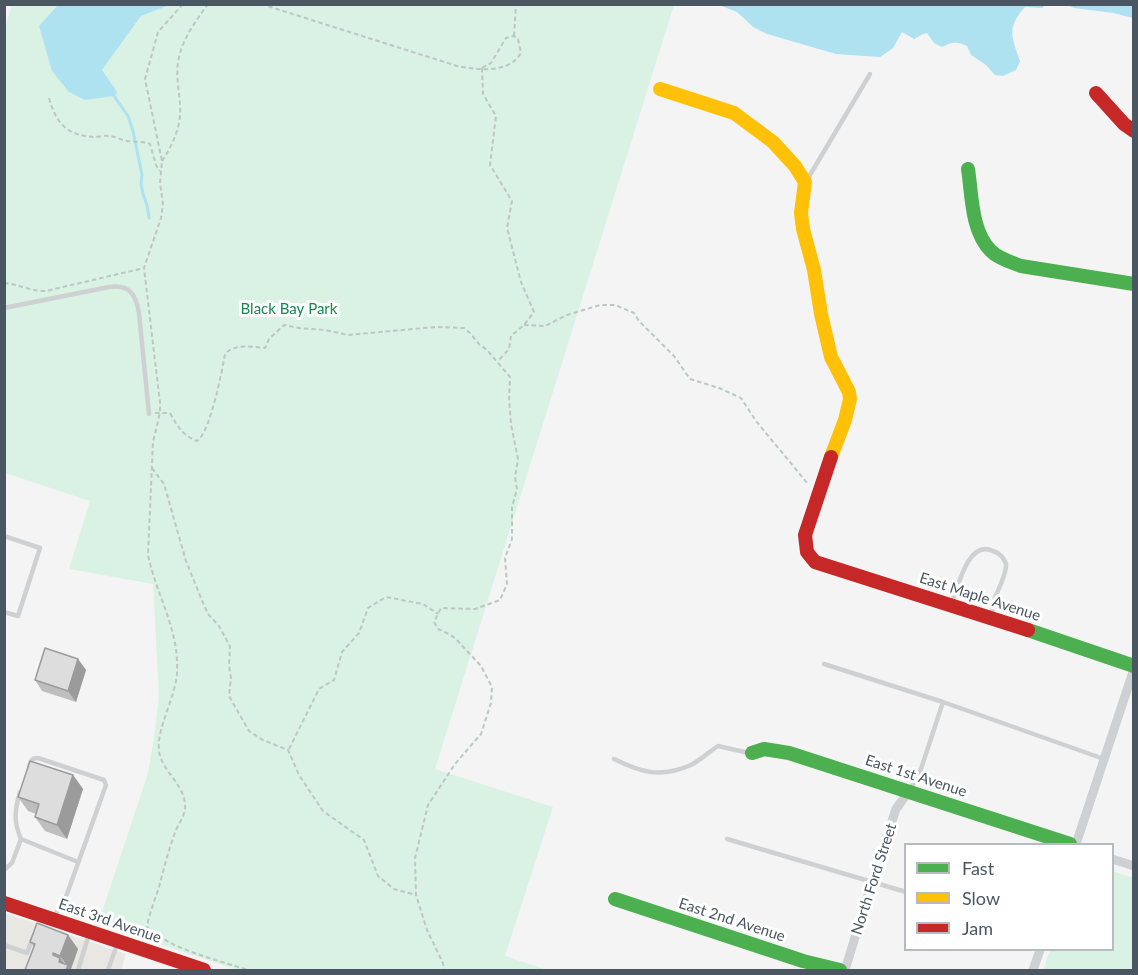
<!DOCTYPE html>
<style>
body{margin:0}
#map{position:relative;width:1138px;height:975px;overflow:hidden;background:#f4f4f4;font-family:Lato,sans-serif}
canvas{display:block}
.frame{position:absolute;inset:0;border:6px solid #4a5661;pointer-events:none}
.legend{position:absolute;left:904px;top:843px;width:210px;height:108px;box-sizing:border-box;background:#fff;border:2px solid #b7bbc0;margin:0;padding:8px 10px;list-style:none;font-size:18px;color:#4a5661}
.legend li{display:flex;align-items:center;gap:12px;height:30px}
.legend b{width:30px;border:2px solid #b7bbc0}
</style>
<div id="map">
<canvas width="1138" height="975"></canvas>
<div class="frame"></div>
<ul class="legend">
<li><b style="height:8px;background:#4caf50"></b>Fast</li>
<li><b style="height:8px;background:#ffc107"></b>Slow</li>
<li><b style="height:8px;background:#c62828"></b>Jam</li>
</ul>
</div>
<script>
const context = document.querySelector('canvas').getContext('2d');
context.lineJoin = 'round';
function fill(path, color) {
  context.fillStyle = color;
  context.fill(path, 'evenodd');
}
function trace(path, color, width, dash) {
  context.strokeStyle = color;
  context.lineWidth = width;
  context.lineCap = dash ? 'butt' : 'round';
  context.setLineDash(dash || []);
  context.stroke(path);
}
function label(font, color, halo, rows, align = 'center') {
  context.font = font + ' Lato,sans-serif';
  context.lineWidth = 6;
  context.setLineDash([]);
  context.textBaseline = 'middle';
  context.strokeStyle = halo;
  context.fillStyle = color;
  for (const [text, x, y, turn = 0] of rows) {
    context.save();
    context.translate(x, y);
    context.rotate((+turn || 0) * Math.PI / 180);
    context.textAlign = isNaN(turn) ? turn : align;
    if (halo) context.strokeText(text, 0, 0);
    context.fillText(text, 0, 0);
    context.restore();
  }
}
const commercial = new Path2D(`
 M5,913L126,954L121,970H5Z`);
const green = new Path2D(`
 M12,5H58L39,27L116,90L102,70L141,16L166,6L167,5H674L435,769L553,807L505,956L544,969L543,970H238L98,924L148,773L155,732L159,695L153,584L69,569L90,501L5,473L4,31Z
 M1113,871L1133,878V970H1043L1050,950H1112Z`);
const water = new Path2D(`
 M58,5V4L167,5V6L141,16L102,70L116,90L117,93L114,96L85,100L69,92L52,71L39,26Z
 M719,5H1045L1042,8L1025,7C1006,28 1012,37 1020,61L1016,70L1003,76L995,75L986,65L971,55L967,46C957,41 952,42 942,47L934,43L927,33L923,34L914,39L902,32L893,48L880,57L836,54L767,34L753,27L737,12Z
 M1067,5H1133V18L1113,13L1074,8Z`);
const stream = new Path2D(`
 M114,96L128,116L133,131L142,175L141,184L143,194L147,205L149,218`);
const path = new Path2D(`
 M183,4L158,32L145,79L162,161L160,183L163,204L161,218L144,268L160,403V413L153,442L148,555C156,594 179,629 177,671C177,695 156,728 159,751C162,773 187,785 185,809C184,817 179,823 176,830C169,848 164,868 159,887C155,900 149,914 147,927C170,949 217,960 248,970
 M261,4L457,66C477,70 509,74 521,53L518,39L514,36L506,38L491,63L482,68
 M514,36L516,4
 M482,68L483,94L496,116L490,165L512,201L507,228L521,282L534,312L524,325L511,336L509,349L498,361
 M49,98C56,123 67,136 95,137C99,137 104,135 109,136C115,136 121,140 127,141C135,142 143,141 150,144L156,165L160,171
 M162,161C170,149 176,137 179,123C183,103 175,82 178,62C182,39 195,22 208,4
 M4,283C19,284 29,291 46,291L144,268
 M524,325L545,326L567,315L600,305H615L634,313L639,321L674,356L690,379L719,388L741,398L756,421L808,484
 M155,413H170C178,427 182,435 197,441C210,433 222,371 225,354C235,343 252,347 265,348L269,339L284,325L299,328L325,330L348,335L435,327L464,328L470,333L479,344L487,350L510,377L509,399L511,424L518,459L515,477L517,489L512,507V539L505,558L507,584L500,600L475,609L441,608L434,622L438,629L449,634L455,638L481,666L492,687L491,703L481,734L455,764L428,805L415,858L416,895L427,930L443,963L444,970
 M152,468L164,484L186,561L201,598L208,614L219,626L230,646L229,665L231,678L229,696L249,731L263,740L288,750L299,775L323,811L364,840L378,876L394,889L416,895
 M289,749L319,689L334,680L342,652L359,633L368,608L386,597L423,604L438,614`);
const lane = new Path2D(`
 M807,180L870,74
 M4,308L109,287C130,284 136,295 139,313L149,414
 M4,536L40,548L18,616L4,612
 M952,603C958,587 968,539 993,551C999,553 1004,558 1006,564C1007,574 997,591 994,601C993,605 992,610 992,615
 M824,664L943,702L1104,759
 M614,759C642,773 661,778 691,765C700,760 709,752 718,746L749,753
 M29,767C31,761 31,758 38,758L104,780L106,785L67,894L54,917
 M910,789L919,775L943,702
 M20,792C15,809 13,821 21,839L78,862
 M727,839L906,892
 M4,870L12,863L21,839
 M4,945L27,953L33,937
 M78,970L89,934
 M108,970L118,942`);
const street = new Path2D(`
 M1076,844L1134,669
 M1112,859L1134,866
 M845,970L872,882L896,809L909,791
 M1033,970L1040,950`);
const fast = new Path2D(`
 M968,169C972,195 971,231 991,251C999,259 1011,262 1021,266L1134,284
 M1028,630L1134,666
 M752,753L764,749L789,753L1070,844
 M615,899L803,961L840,970`);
const slow = new Path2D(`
 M660,89L734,113L773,142L795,166L805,182L801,213L803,229L814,270L821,314L831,357L849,392L850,399L845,420L831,457`);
const jam = new Path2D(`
 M1096,93L1124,124L1134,131
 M831,457L805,535L807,552L815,562L1028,630
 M4,903L204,970`);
const wall = new Path2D(`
 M78,659L86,670L76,702L42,691L35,680Z
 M73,775L83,789L67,839L45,831L35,817L36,814L28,811L18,797Z
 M68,935L78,949L71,969L34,947L30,942Z`);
const shadedWall = new Path2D(`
 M78,659L86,670L76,702L68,691Z
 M73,775L83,789L67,839L57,825Z
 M68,935L78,949L71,969L72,970H65L53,955V953L59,961L60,958L67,968L68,966L60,956Z`);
const building = new Path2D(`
 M45,648L78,659L68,691L35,680Z
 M30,761L73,775L57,825L35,817L39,804L18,797Z
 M37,923L68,935L60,956L53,953V955L60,958L59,962L68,965L66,970H25L35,944L30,942Z`);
const parkNames = [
 ["Black Bay Park",289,309]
];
const streetNames = [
 ["East Maple Avenue",980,597,18],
 ["East 1st Avenue",916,776,18],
 ["North Ford Street",874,879,-72],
 ["East 2nd Avenue",732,920,18],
 ["East 3rd Avenue",110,921,19]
];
fill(commercial, '#e8e7e3');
fill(green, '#d9f2e3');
fill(water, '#aee2f0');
trace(stream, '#aee2f0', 3);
trace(path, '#bcc7c4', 2, [4.5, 3]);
trace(lane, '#ced0d2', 4.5);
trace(street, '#ced0d2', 9);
trace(fast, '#4caf50', 14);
trace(slow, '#ffc107', 14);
trace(jam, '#c62828', 14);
fill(wall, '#bebebf');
fill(shadedWall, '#9b9b9b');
fill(building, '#ddddde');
trace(building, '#9b9b9b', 1.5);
label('15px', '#17864f', '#fff', parkNames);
label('15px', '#4a5661', '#fff', streetNames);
</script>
